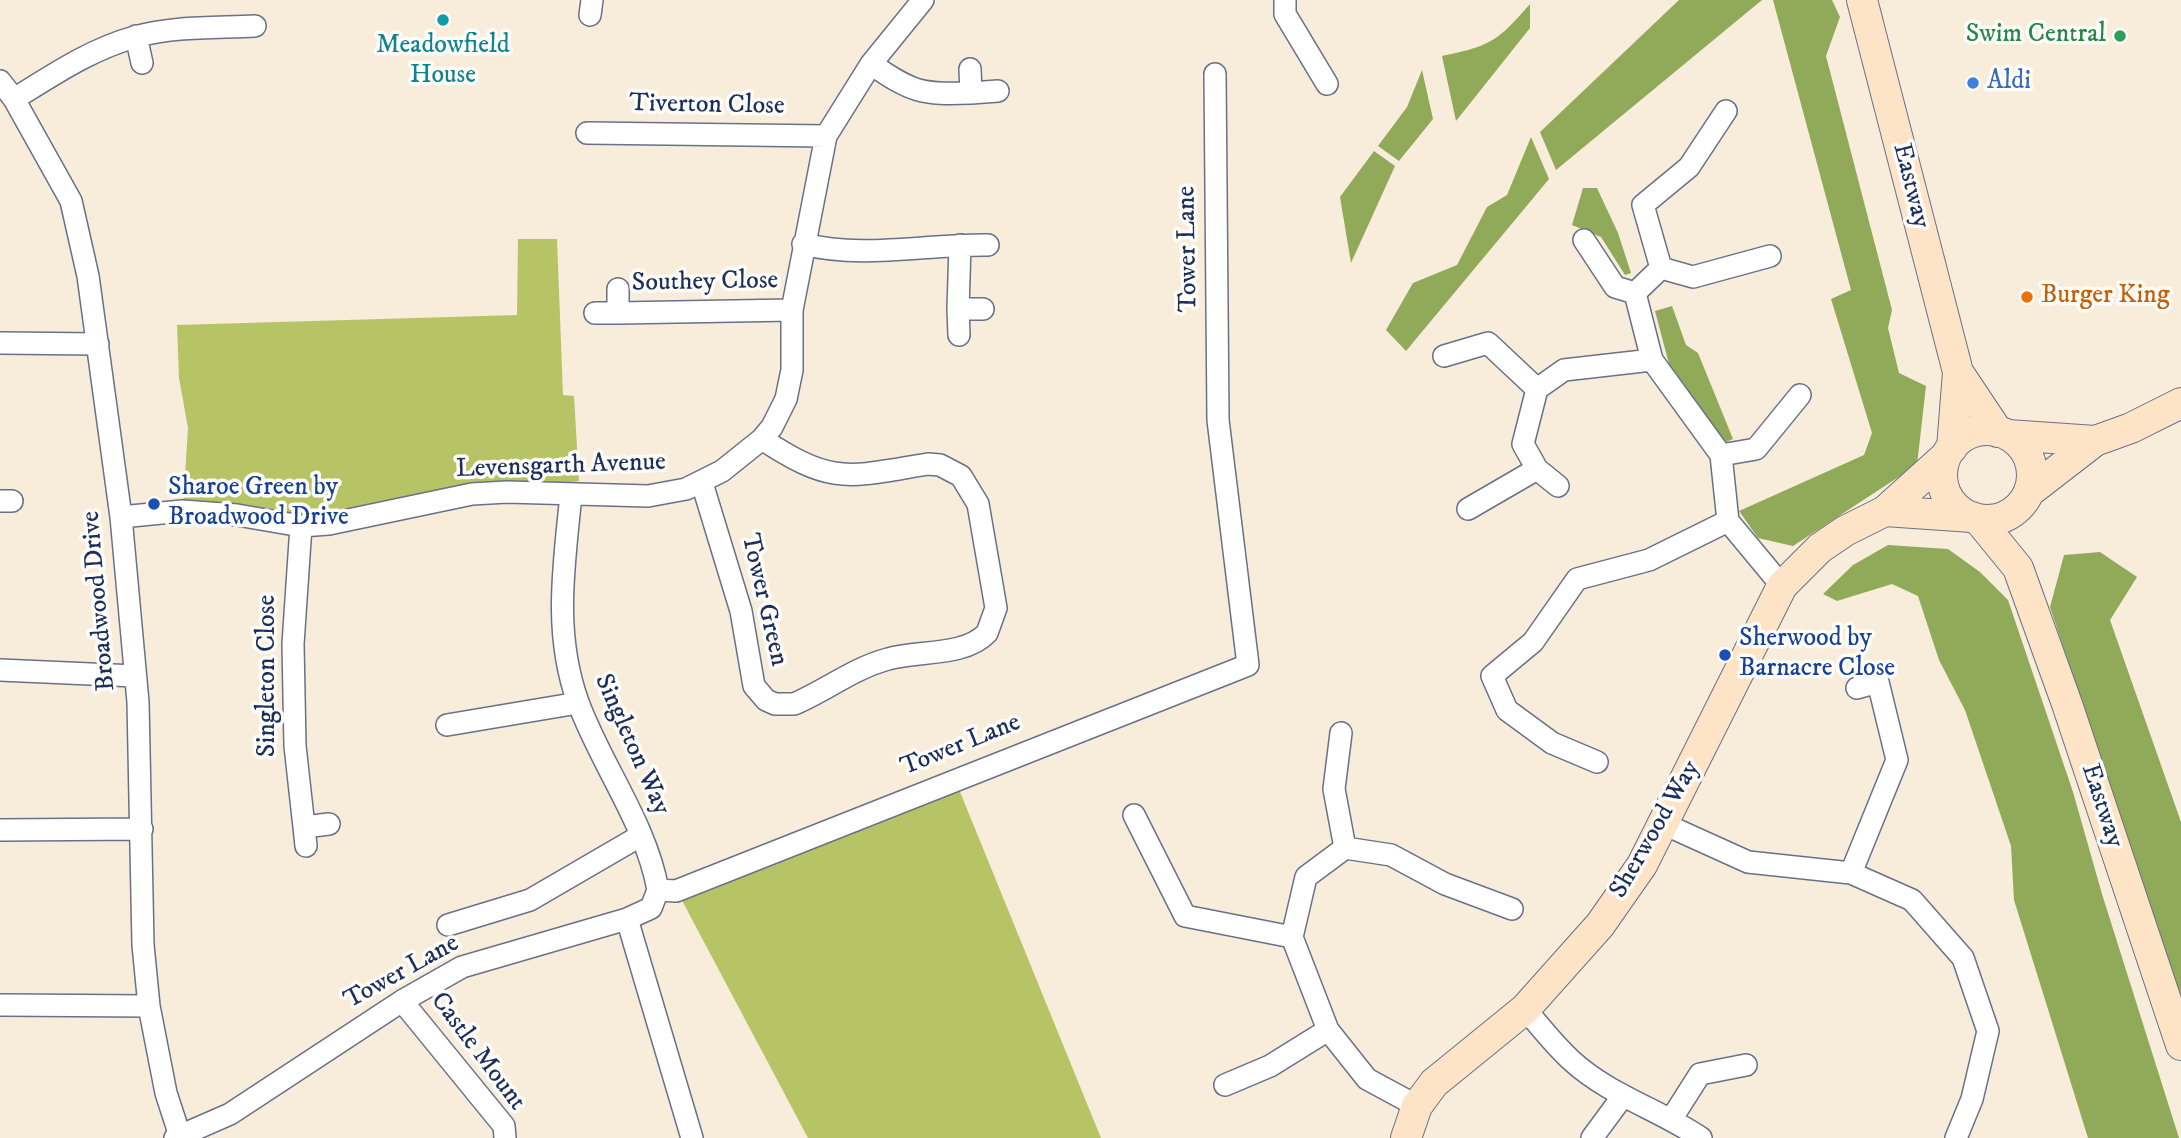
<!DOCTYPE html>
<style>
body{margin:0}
canvas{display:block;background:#f8ecdb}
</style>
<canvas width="2181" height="1138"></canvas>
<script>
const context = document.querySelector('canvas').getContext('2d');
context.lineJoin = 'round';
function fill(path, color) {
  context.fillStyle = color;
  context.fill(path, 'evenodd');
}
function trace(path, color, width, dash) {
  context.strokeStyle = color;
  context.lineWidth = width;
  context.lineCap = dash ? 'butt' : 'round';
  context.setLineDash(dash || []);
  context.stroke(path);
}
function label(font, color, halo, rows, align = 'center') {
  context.font = font + ' "IM FELL DW Pica",serif';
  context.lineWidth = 7;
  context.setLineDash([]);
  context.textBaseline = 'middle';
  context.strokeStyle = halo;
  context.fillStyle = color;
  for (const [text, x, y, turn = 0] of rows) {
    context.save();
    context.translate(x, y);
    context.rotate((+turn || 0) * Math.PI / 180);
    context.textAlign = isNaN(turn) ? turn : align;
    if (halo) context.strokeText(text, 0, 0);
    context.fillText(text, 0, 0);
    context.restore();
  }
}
const green = new Path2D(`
 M518,239H557L563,395L574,396L579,481L333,516L304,517L183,505L188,428L179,378L177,325L517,315Z
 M956,782L1101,1138H808L678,893Z`);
const forest = new Path2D(`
 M1679,0H1762L1556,170L1540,132Z
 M1773,0H1832L1840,17L1826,56L1892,310L1888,328L1899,373L1926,386L1917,465L1793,546L1758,538L1739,511L1864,455L1872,433L1831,299L1851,290Z
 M1530,4V28L1456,121L1442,56C1490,46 1497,42 1530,4Z
 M1422,70L1433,119L1399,161L1378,146L1407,107Z
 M1531,137L1549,179L1406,351L1386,330L1413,283L1457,265L1487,207L1507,195Z
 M1374,151L1395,166L1351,263L1340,197Z
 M1583,188H1597L1618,233L1631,273L1625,275L1601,237L1572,225Z
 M1672,306L1686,345L1698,353L1733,439L1724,443L1669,364L1655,311Z
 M1888,545L1948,549L1980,572L2008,600L2073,792L2102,894L2179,1138H2088L2014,900L2011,846L1965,710L1939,660L1918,596L1892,584L1837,601L1823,594L1853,565Z
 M2100,552L2137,577L2110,620L2181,822V1002L2050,607L2064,555Z`);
const street = new Path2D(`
 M1285,0V14L1327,84
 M590,15L592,0
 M136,36L142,63
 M871,64C912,92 921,95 971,93
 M970,69L971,93L998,91
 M0,81L14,99L71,201L88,276L121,517L138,702L143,945L149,1006L166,1093L180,1136
 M14,99C53,75 91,49 135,37C173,26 216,28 255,26
 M1726,111L1689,167L1643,205L1661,268L1635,293L1652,360L1721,455L1728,521L1782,586
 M587,133L826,136
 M1584,240L1615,287L1635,293
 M803,244C864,259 925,244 988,245
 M1661,268L1693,277L1770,256
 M958,309L960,245
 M595,313H618V289
 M618,313L792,310
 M959,335L958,309H983
 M0,343L98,344
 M1444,356L1488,343L1537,389
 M1721,455L1756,449L1800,395
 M702,483L741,611L754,686L766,700L775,704H794C825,691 854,668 888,659C918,650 964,657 987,633L996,608L978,504L961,476L940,465L928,464C848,477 833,486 762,439
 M1558,486L1537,469L1523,444L1537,389L1564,370L1652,360
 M571,495C564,565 553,633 578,702C601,765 646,823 658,890
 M0,501H12
 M1468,509L1537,469
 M121,517L182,511L237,515L301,526L329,524L472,494L507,492L648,496L686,489L722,471L762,439L772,427L786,399L792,370V310L826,136L871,64L923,0
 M301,526L293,644L295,746L304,827
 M0,670L135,676
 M447,725L578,703
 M1341,733L1334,789L1345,848
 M1597,762L1552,743L1507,710L1492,676L1533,642L1577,579L1649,560L1728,521
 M1134,815L1185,916L1292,937
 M1664,824L1748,862L1851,873L1912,900L1963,958L1988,1031L1972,1099L1956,1138
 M0,830L142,829
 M306,846L304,827L329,824
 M1851,873L1897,760L1878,682L1857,688
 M658,890L676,891L1248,665L1218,420L1215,74
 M627,919L692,1138
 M448,925L530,900L640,836
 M402,1001L504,1126L505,1138
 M0,1005L149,1006
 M1525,1009C1540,1026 1555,1046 1572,1061C1609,1095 1660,1110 1701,1138
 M1225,1085L1270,1066L1328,1030
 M1417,1106L1367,1079L1328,1030L1292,937L1306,877L1345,848L1391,855L1445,884L1512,909
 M1672,1118L1700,1074L1746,1065
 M175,1138L230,1114L402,1001L462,967L627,919L651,908L658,890
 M1592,1138L1623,1096`);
const secondary = new Path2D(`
 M1862,0L1958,372L1998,432
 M1942 475a45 45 0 1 1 90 0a45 45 0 1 1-90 0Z
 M2008,435L2095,441
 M1952,448L1958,372
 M2029,492L2095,441L2131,428L2181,403
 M1885,511L1972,517
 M1978,519L2018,568L2067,704L2181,1045
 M1406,1138L1417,1106L1434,1083L1525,1009L1600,925L1642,865L1782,586L1820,548L1845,531L1885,511L1946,456`);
const markers = [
 [443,20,7,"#0f9aa8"],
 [2120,36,7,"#2e9e5b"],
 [1973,83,7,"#3f7fe0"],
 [2027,297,7,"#e8710a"],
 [154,504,7,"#1a4fb4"],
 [1725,655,7,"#1a4fb4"]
];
const leisureNames = [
 ["Swim Central",2106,36]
];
const cultureNames = [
 ["Meadowfield",443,47],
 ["House",443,77]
];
const shopNames = [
 ["Aldi",1987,83]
];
const streetNames = [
 ["Tiverton Close",707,106,1],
 ["Eastway",1910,186,76],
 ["Tower Lane",1189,249,-91],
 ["Southey Close",705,283,-1],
 ["Levensgarth Avenue",561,467,-2],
 ["Tower Green",763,600,77],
 ["Broadwood Drive",100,601,-95],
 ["Singleton Close",269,676,-90],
 ["Singleton Way",631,745,66],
 ["Tower Lane",961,746,-22],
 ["Eastway",2101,806,72],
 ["Sherwood Way",1656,830,-60],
 ["Tower Lane",402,973,-29],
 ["Castle Mount",477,1052,53]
];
const foodNames = [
 ["Burger King",2041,297]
];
const transitNames = [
 ["Sharoe Green by",168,489],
 ["Broadwood Drive",168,519],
 ["Sherwood by",1739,640],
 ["Barnacre Close",1739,670]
];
fill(green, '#b7c465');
fill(forest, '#91aa5a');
trace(street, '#68718a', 24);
trace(secondary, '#68718a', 32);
trace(street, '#fff', 21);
trace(secondary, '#fee4c6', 30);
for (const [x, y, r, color] of markers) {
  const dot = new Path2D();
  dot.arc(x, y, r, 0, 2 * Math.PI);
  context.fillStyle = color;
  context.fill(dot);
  trace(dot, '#fdfcf7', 2.5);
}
label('26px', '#27864d', '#fdfcf7', leisureNames, 'right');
label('26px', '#0d838f', '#fdfcf7', cultureNames);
label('26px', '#366cbe', '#fdfcf7', shopNames, 'left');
label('26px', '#1b2f5e', '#fdfcf7', streetNames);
label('26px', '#c56008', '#fdfcf7', foodNames, 'left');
label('26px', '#164399', '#fdfcf7', transitNames, 'left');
</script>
